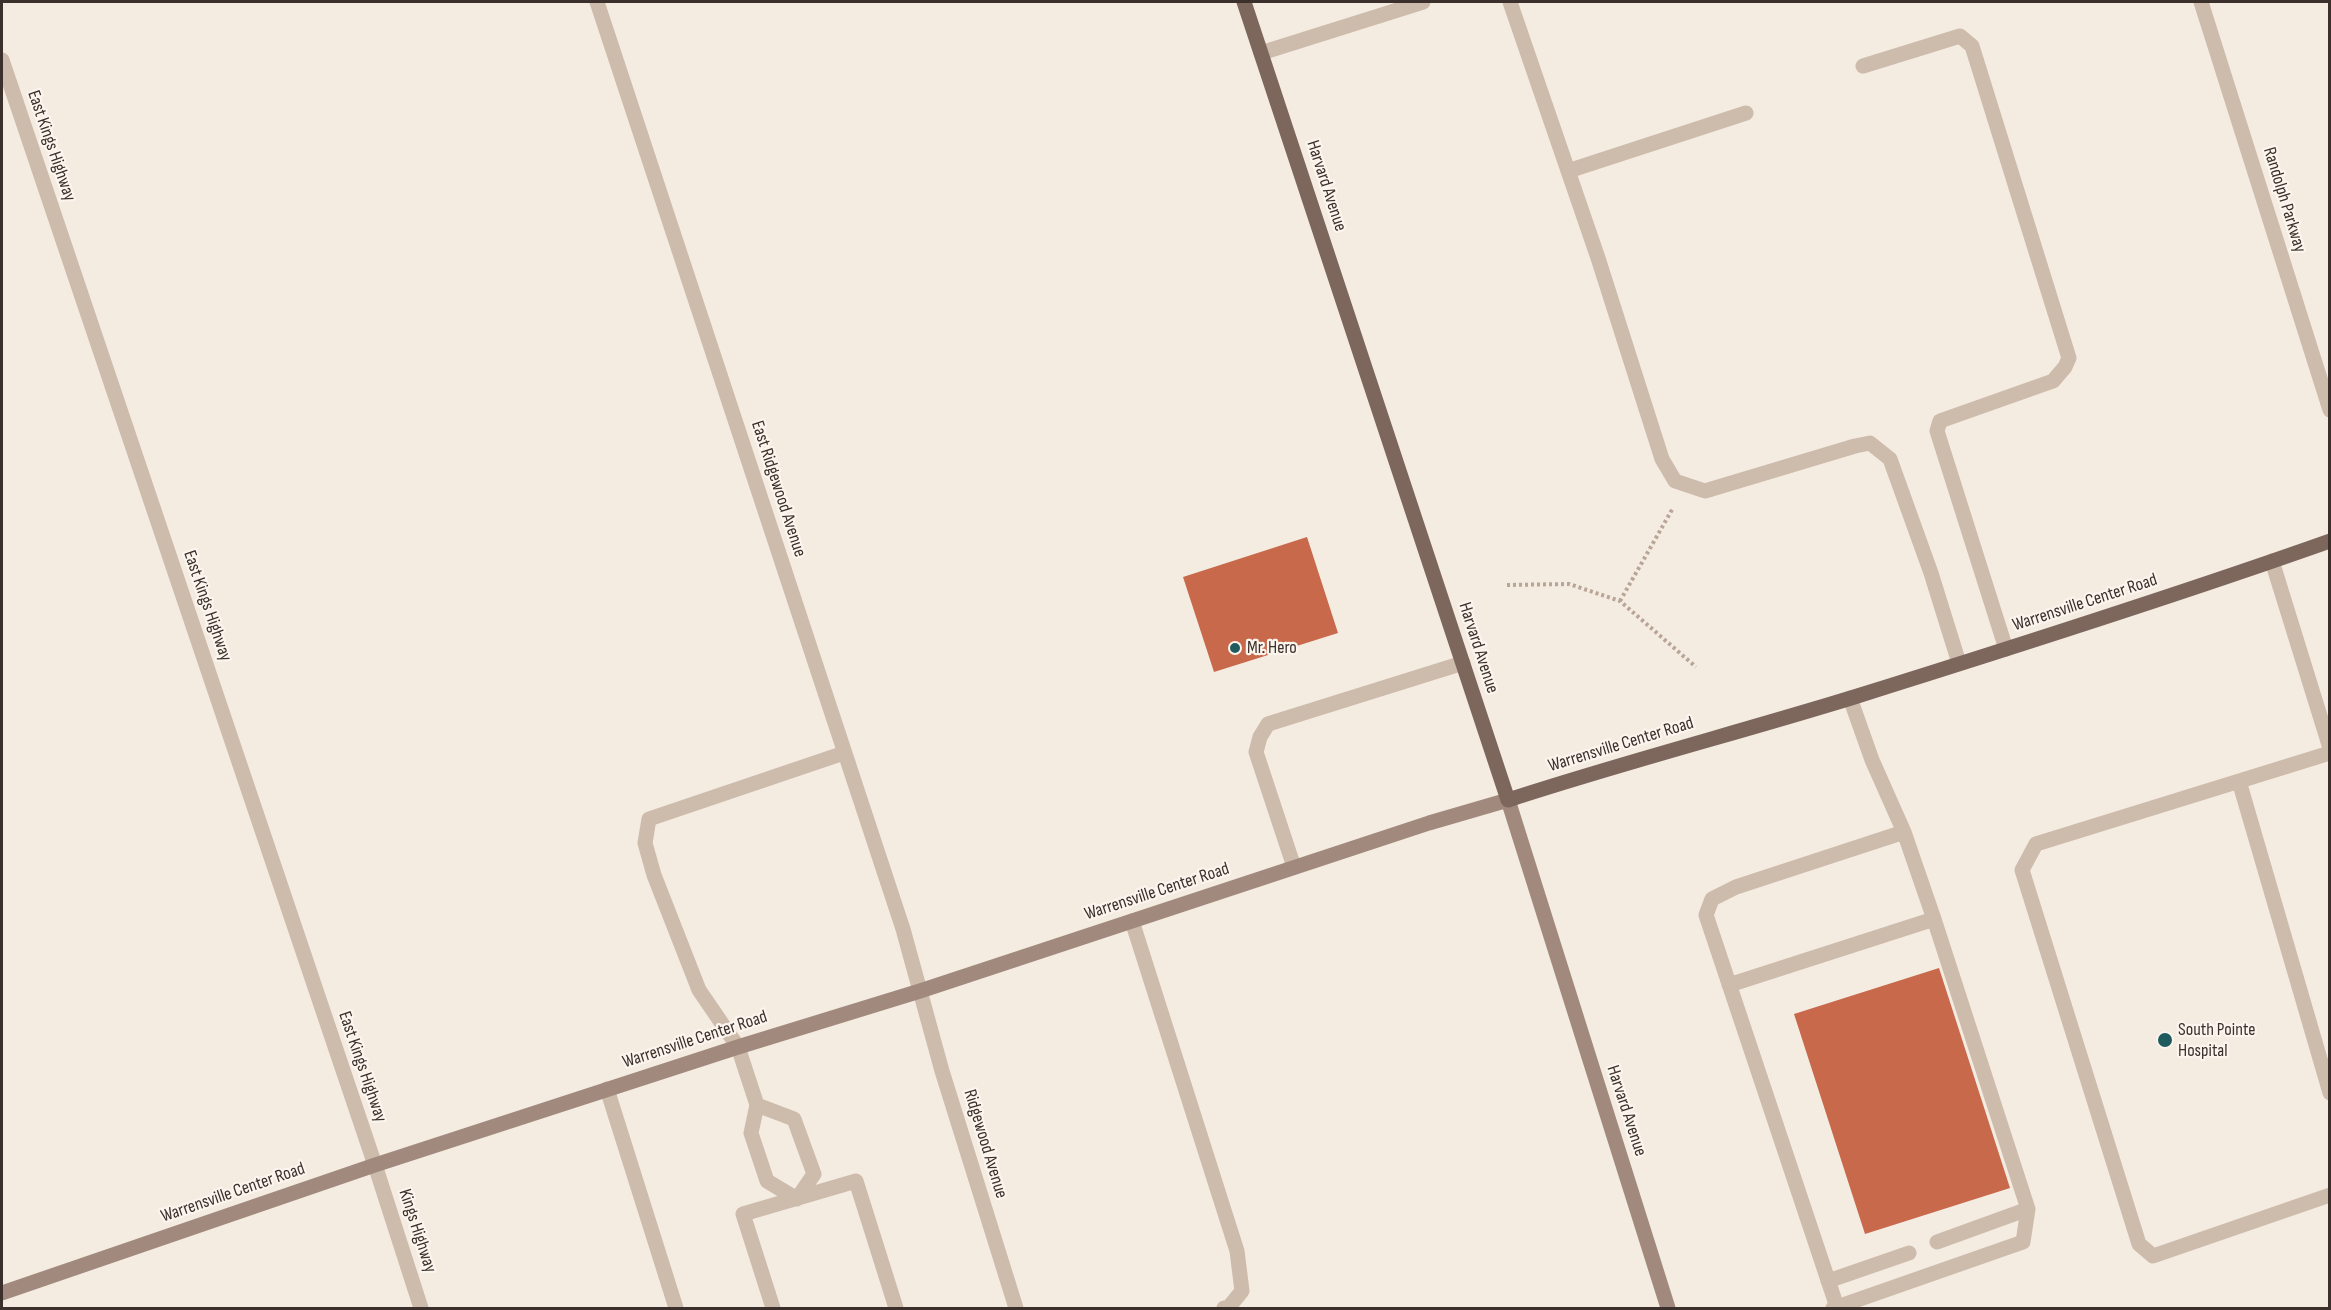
<!DOCTYPE html>
<style>
body{margin:0}
#map{position:relative;width:2331px;height:1310px;overflow:hidden;background:#f4ebe1;font-family:"Sofia Sans Condensed",sans-serif}
canvas{display:block}
.frame{position:absolute;inset:0;border:3px solid #3b302b;pointer-events:none}
</style>
<div id="map">
<canvas width="2331" height="1310"></canvas>
<div class="frame"></div>
</div>
<script>
const context = document.querySelector('canvas').getContext('2d');
context.lineJoin = 'round';
function fill(path, color) {
  context.fillStyle = color;
  context.fill(path, 'evenodd');
}
function trace(path, color, width, dash) {
  context.strokeStyle = color;
  context.lineWidth = width;
  context.lineCap = dash ? 'butt' : 'round';
  context.setLineDash(dash || []);
  context.stroke(path);
}
function label(font, color, halo, rows, align = 'center') {
  context.font = font + ' "Sofia Sans Condensed",sans-serif';
  context.lineWidth = 4.5;
  context.setLineDash([]);
  context.textBaseline = 'middle';
  context.strokeStyle = halo;
  context.fillStyle = color;
  for (const [text, x, y, turn = 0] of rows) {
    context.save();
    context.translate(x, y);
    context.rotate((+turn || 0) * Math.PI / 180);
    context.textAlign = isNaN(turn) ? turn : align;
    if (halo) context.strokeText(text, 0, 0);
    context.fillText(text, 0, 0);
    context.restore();
  }
}
const building = new Path2D(`
 M1307,537L1338,633L1214,672L1183,577Z
 M1939,968L2010,1188L1865,1234L1794,1014Z`);
const path = new Path2D(`
 M1507,585L1569,584L1620,601L1696,667
 M1620,601L1673,508`);
const service = new Path2D(`
 M1863,66L1960,36L1972,46L2069,358L2065,367L2053,381L1940,421L1937,431L2006,649
 M2272,561L2330,748
 M2330,753L2036,844L2022,870L2139,1244L2153,1256L2330,1195
 M2239,781L2330,1093
 M1294,867L1256,752L1260,737L1268,724L1463,663
 M1132,921L1237,1251L1242,1291L1229,1307L1224,1308
 M1729,985L1934,919L1904,832
 M607,1089L676,1308
 M757,1105L794,1119L814,1174L797,1199
 M797,1199L767,1181L751,1133L757,1105L738,1047L699,990L654,875L645,843L649,819L844,753
 M1937,1242L2028,1209
 M1828,1281L1909,1253
 M1837,1307L2023,1242L2028,1209L1934,919
 M773,1308L743,1214L856,1181L896,1308
 M1833,1308L1837,1307L1706,915L1712,899L1736,887L1904,832L1872,760L1850,698`);
const minor = new Path2D(`
 M597,2L903,929L942,1071L1016,1308
 M1510,2L1598,258L1662,459L1675,481L1705,491L1855,446L1870,443L1890,459L1931,573L1959,663
 M2201,2L2330,410
 M1261,53L1423,2
 M2,60L375,1165L421,1308
 M1568,171L1746,113`);
const secondary = new Path2D(`
 M2,1293L375,1165L738,1047L920,991L1429,823L1508,800L1668,1308`);
const primary = new Path2D(`
 M1244,2L1508,800C1621,763 1737,733 1851,698C2011,648 2172,597 2330,541`);
const markers = [
 [1235,648,6,"#1f5a5e"],
 [2165,1040,8,"#1f5a5e"]
];
const streetNames = [
 ["East Kings Highway",51,146,71],
 ["Harvard Avenue",1326,186,72],
 ["Randolph Parkway",2284,200,73],
 ["East Ridgewood Avenue",778,489,72],
 ["Warrensville Center Road",2085,603,-18],
 ["East Kings Highway",207,606,71],
 ["Harvard Avenue",1478,648,72],
 ["Warrensville Center Road",1621,745,-17],
 ["Warrensville Center Road",1157,892,-18],
 ["Warrensville Center Road",695,1040,-18],
 ["East Kings Highway",362,1067,71],
 ["Harvard Avenue",1626,1111,72],
 ["Ridgewood Avenue",985,1144,73],
 ["Warrensville Center Road",233,1193,-19],
 ["Kings Highway",417,1231,72]
];
const poiNames = [
 ["Mr. Hero",1247,648],
 ["South Pointe",2178,1030],
 ["Hospital",2178,1051]
];
fill(building, '#c8694b');
trace(path, '#b9a596', 4, [3, 3]);
trace(service, '#cdbbac', 15);
trace(minor, '#cdbbac', 15);
trace(secondary, '#a18a7d', 15);
trace(primary, '#7d675c', 15);
for (const [x, y, r, color] of markers) {
  const dot = new Path2D();
  dot.arc(x, y, r, 0, 2 * Math.PI);
  context.fillStyle = color;
  context.fill(dot);
  trace(dot, '#fbf5ee', 2);
}
label('18px', '#3b302b', '#fbf5ee', streetNames);
label('18px', '#3b302b', '#fbf5ee', poiNames, 'left');
</script>
